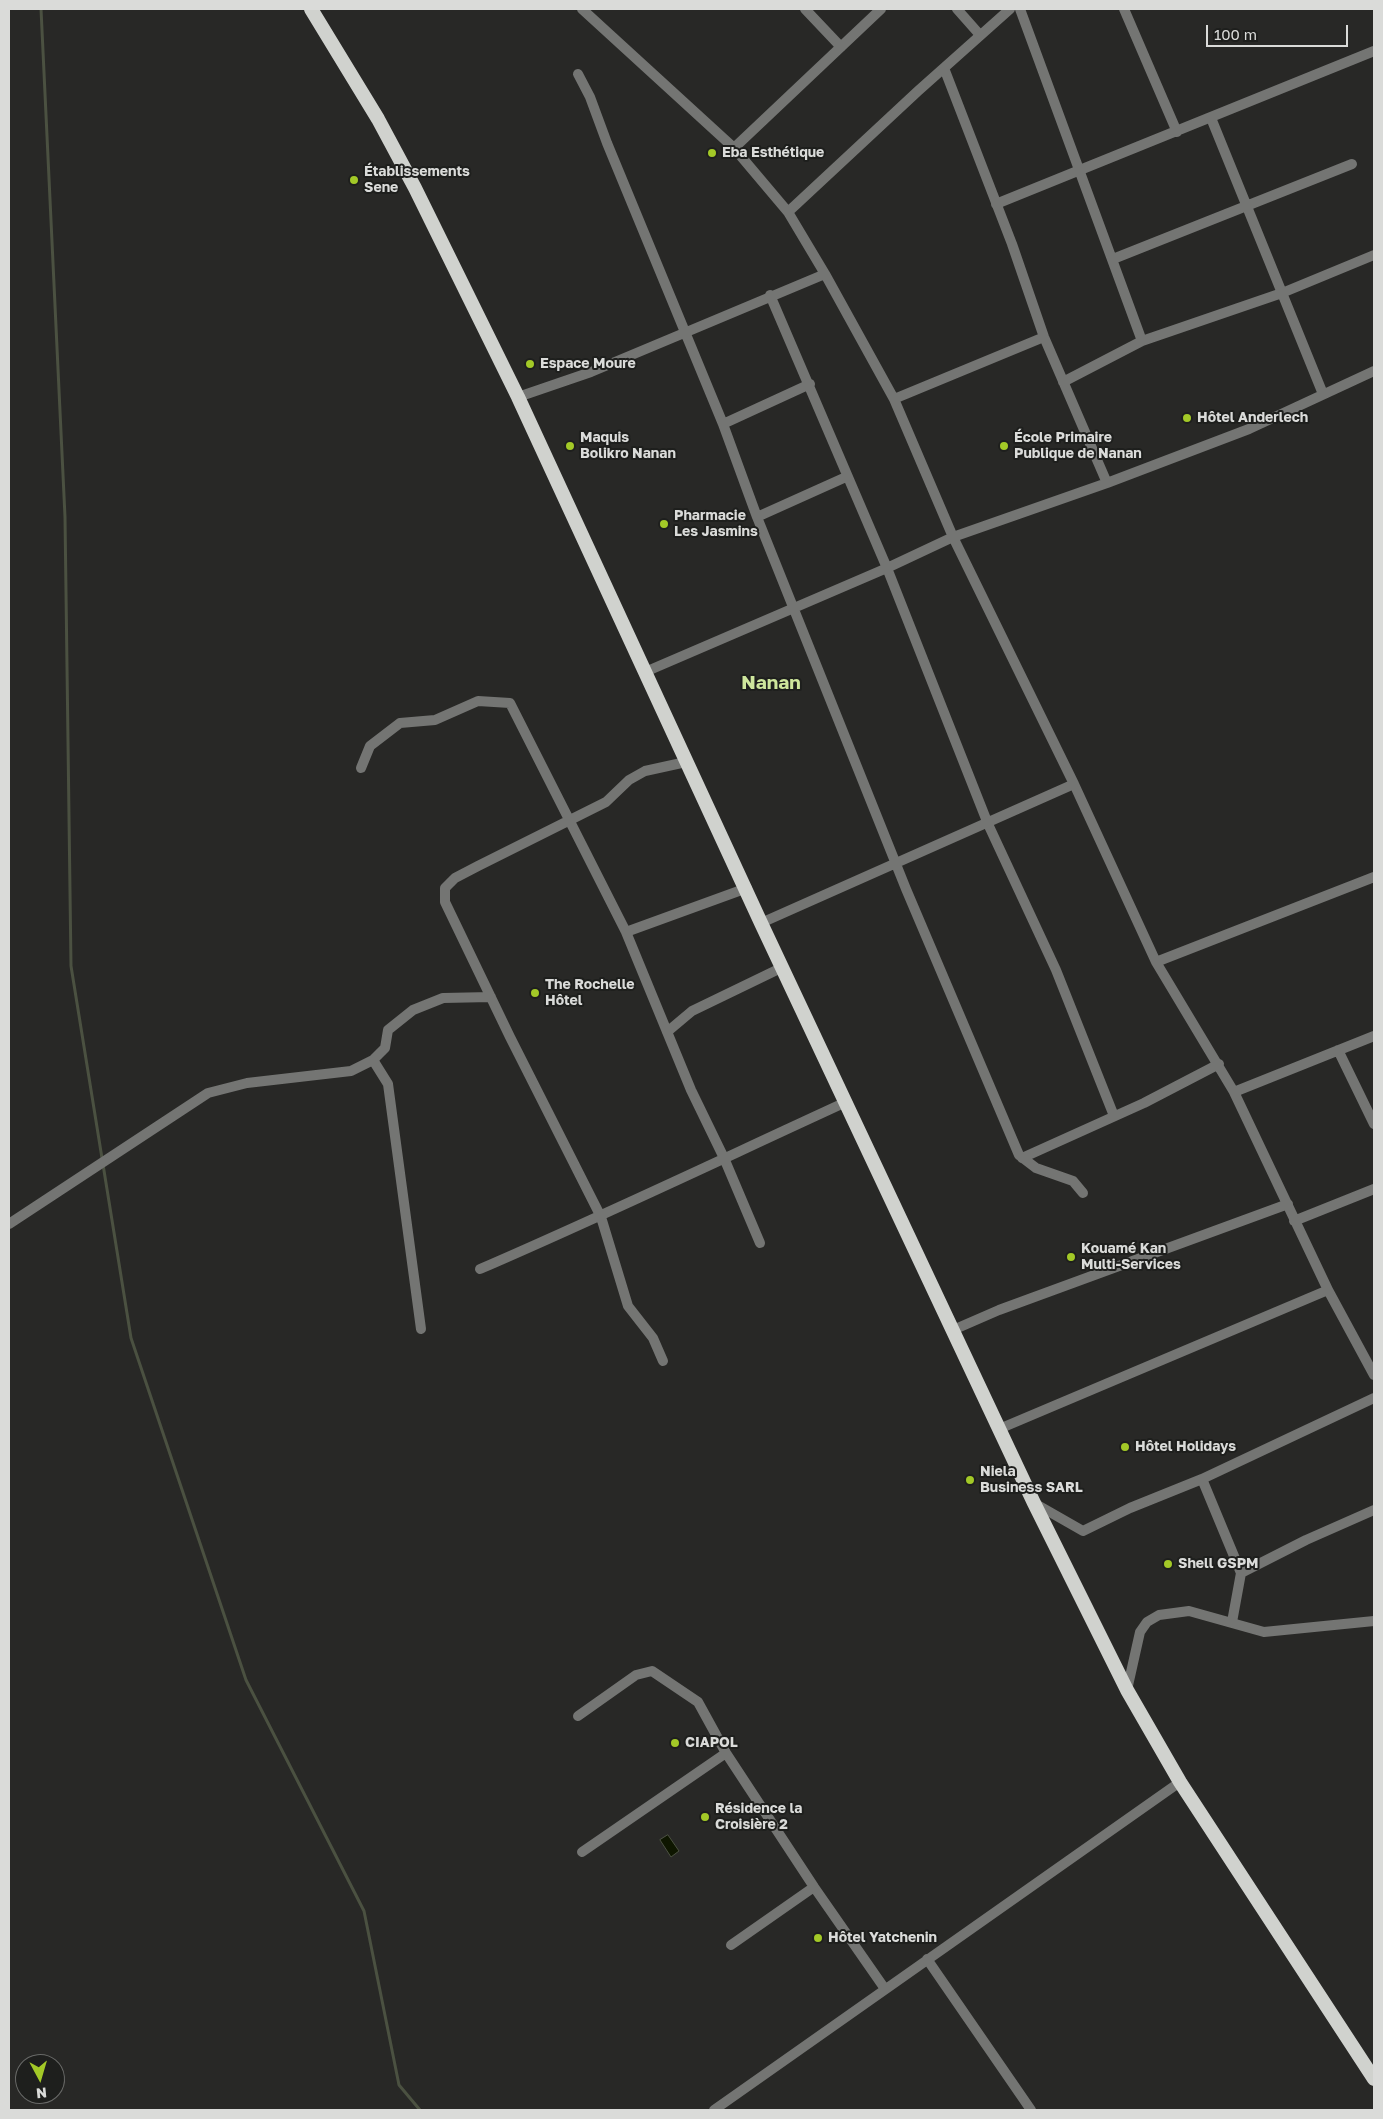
<!DOCTYPE html>
<meta charset="utf-8">
<style>
body{margin:0}
#map{position:relative;width:1383px;height:2119px;overflow:hidden;background:#282826;font-family:"Golos Text",sans-serif}
canvas{display:block}
.frame{position:absolute;inset:0;border:10px solid #dadbd9;pointer-events:none}
.north{position:absolute;left:15px;top:2054px;width:50px;height:50px;box-sizing:border-box;background:#1e1f1d;border:1px solid #696a68;border-radius:50%;rotate:174deg;font-size:14px;font-weight:700;line-height:20px;text-align:center;color:#dadbd9}
.north::after{content:'';display:block;margin:auto;width:18px;height:22px;background:#a3c927;clip-path:polygon(50% 0,100% 100%,50% 72%,0 100%)}
.scale{position:absolute;left:1206px;top:25px;width:142px;height:22px;box-sizing:border-box;border:2px solid #dadbd9;border-top:0;padding-left:6px;font-size:15px;line-height:18px;white-space:nowrap;color:#dadbd9;-webkit-text-stroke:4px #1e1f1d;paint-order:stroke}
</style>
<div id="map">
<canvas width="1383" height="2119"></canvas>
<div class="frame"></div>
<div class="north">N</div>
<div class="scale">100 m</div>
</div>
<script>
const context = document.querySelector('canvas').getContext('2d');
context.lineJoin = 'round';
function fill(path, color) {
  context.fillStyle = color;
  context.fill(path, 'evenodd');
}
function trace(path, color, width, dash) {
  context.strokeStyle = color;
  context.lineWidth = width;
  context.lineCap = dash ? 'butt' : 'round';
  context.setLineDash(dash || []);
  context.stroke(path);
}
function label(font, color, halo, rows, align = 'center') {
  context.font = font + ' "Golos Text",sans-serif';
  context.lineWidth = 4;
  context.setLineDash([]);
  context.textBaseline = 'middle';
  context.strokeStyle = halo;
  context.fillStyle = color;
  for (const [text, x, y, turn = 0] of rows) {
    context.save();
    context.translate(x, y);
    context.rotate((+turn || 0) * Math.PI / 180);
    context.textAlign = isNaN(turn) ? turn : align;
    if (halo) context.strokeText(text, 0, 0);
    context.fillText(text, 0, 0);
    context.restore();
  }
}
const water = new Path2D(`
 M668,1835L679,1851L671,1857L660,1840Z`);
const stream = new Path2D(`
 M41,9L65,517L71,966L131,1338L246,1680L364,1911L399,2085L420,2110`);
const minor = new Path2D(`
 M582,9L734,148L788,212L825,274L894,399L953,537L1074,784L1156,962L1234,1092L1328,1290L1374,1375
 M805,9L841,47
 M957,9L980,35
 M1020,9L1142,341
 M1124,9L1177,132
 M944,68L1012,244L1044,337L1107,483
 M578,74L590,97L607,143L723,424L757,517L906,889L1019,1155L1036,1168L1073,1181L1083,1193
 M1211,118L1323,394
 M734,148L881,9
 M996,204L1374,51
 M788,212L918,91L1010,9
 M1113,259L1352,164
 M1063,382L1142,341L1282,293L1374,255
 M518,397L591,372L825,274
 M894,399L1044,337
 M723,424L810,384
 M757,517L846,477
 M645,672L887,568L770,295
 M361,768L370,746L400,723L435,720L478,701L510,703L626,932L691,1090L724,1158L760,1243
 M761,923L1074,784
 M626,932L747,888
 M1156,962L1374,877
 M667,1032L692,1011L783,967
 M1338,1050L1374,1124
 M373,1060L388,1084L421,1329
 M1234,1092L1374,1036
 M1114,1116L1056,970L988,824L887,568L953,537L1107,483L1249,429L1374,371
 M1022,1158L1144,1103L1219,1064
 M1294,1221L1374,1189
 M9,1224L208,1093L247,1083L351,1071L373,1060L385,1048L388,1030L413,1010L443,998L491,997
 M480,1269C603,1216 724,1158 846,1102
 M953,1330L999,1310L1288,1204
 M663,1361L653,1338L628,1306L601,1217L510,1037L445,902V888L455,878L478,866L606,802L629,780L645,771L686,762
 M999,1429L1328,1290
 M1202,1479L1241,1573
 M1034,1503L1083,1531L1130,1508L1202,1479L1374,1398
 M1232,1622L1241,1573L1306,1540L1374,1510
 M1127,1690L1140,1632L1147,1622L1159,1615L1189,1611L1264,1632L1374,1621
 M578,1716L636,1675L652,1671L698,1702L726,1753L814,1887L885,1989
 M582,1852L726,1753
 M731,1945L814,1887
 M927,1959L1031,2110
 M714,2110L1180,1782`);
const trunk = new Path2D(`
 M311,9L378,119L415,188L518,397L761,923L1034,1503L1127,1690L1180,1782L1374,2079`);
const markers = [
 [712,153,5,"#a3c927"],
 [354,180,5,"#a3c927"],
 [530,364,5,"#a3c927"],
 [1187,418,5,"#a3c927"],
 [570,446,5,"#a3c927"],
 [1004,446,5,"#a3c927"],
 [664,524,5,"#a3c927"],
 [535,993,5,"#a3c927"],
 [1071,1257,5,"#a3c927"],
 [1125,1447,5,"#a3c927"],
 [970,1480,5,"#a3c927"],
 [1168,1564,5,"#a3c927"],
 [675,1743,5,"#a3c927"],
 [705,1817,5,"#a3c927"],
 [818,1938,5,"#a3c927"]
];
const poiNames = [
 ["Eba Esthétique",722,153],
 ["Établissements",364,172],
 ["Sene",364,188],
 ["Espace Moure",540,364],
 ["Hôtel Anderlech",1197,418],
 ["Maquis",580,438],
 ["Bolikro Nanan",580,454],
 ["École Primaire",1014,438],
 ["Publique de Nanan",1014,454],
 ["Pharmacie",674,516],
 ["Les Jasmins",674,532],
 ["The Rochelle",545,985],
 ["Hôtel",545,1001],
 ["Kouamé Kan",1081,1249],
 ["Multi-Services",1081,1265],
 ["Hôtel Holidays",1135,1447],
 ["Niela",980,1472],
 ["Business SARL",980,1488],
 ["Shell GSPM",1178,1564],
 ["CIAPOL",685,1743],
 ["Résidence la",715,1809],
 ["Croisière 2",715,1825],
 ["Hôtel Yatchenin",828,1938]
];
const districtNames = [
 ["Nanan",771,683]
];
fill(water, '#0e1600');
trace(water, '#4b5141', 1);
trace(stream, '#4b5141', 3);
trace(minor, '#747573', 10);
trace(trunk, '#d0d2ce', 14);
for (const [x, y, r, color] of markers) {
  const dot = new Path2D();
  dot.arc(x, y, r, 0, 2 * Math.PI);
  context.fillStyle = color;
  context.fill(dot);
  trace(dot, '#1e1f1d', 2);
}
label('bold 14px', '#dadbd9', '#1e1f1d', poiNames, 'left');
label('bold 19px', '#cee69c', '#1e1f1d', districtNames);
</script>
